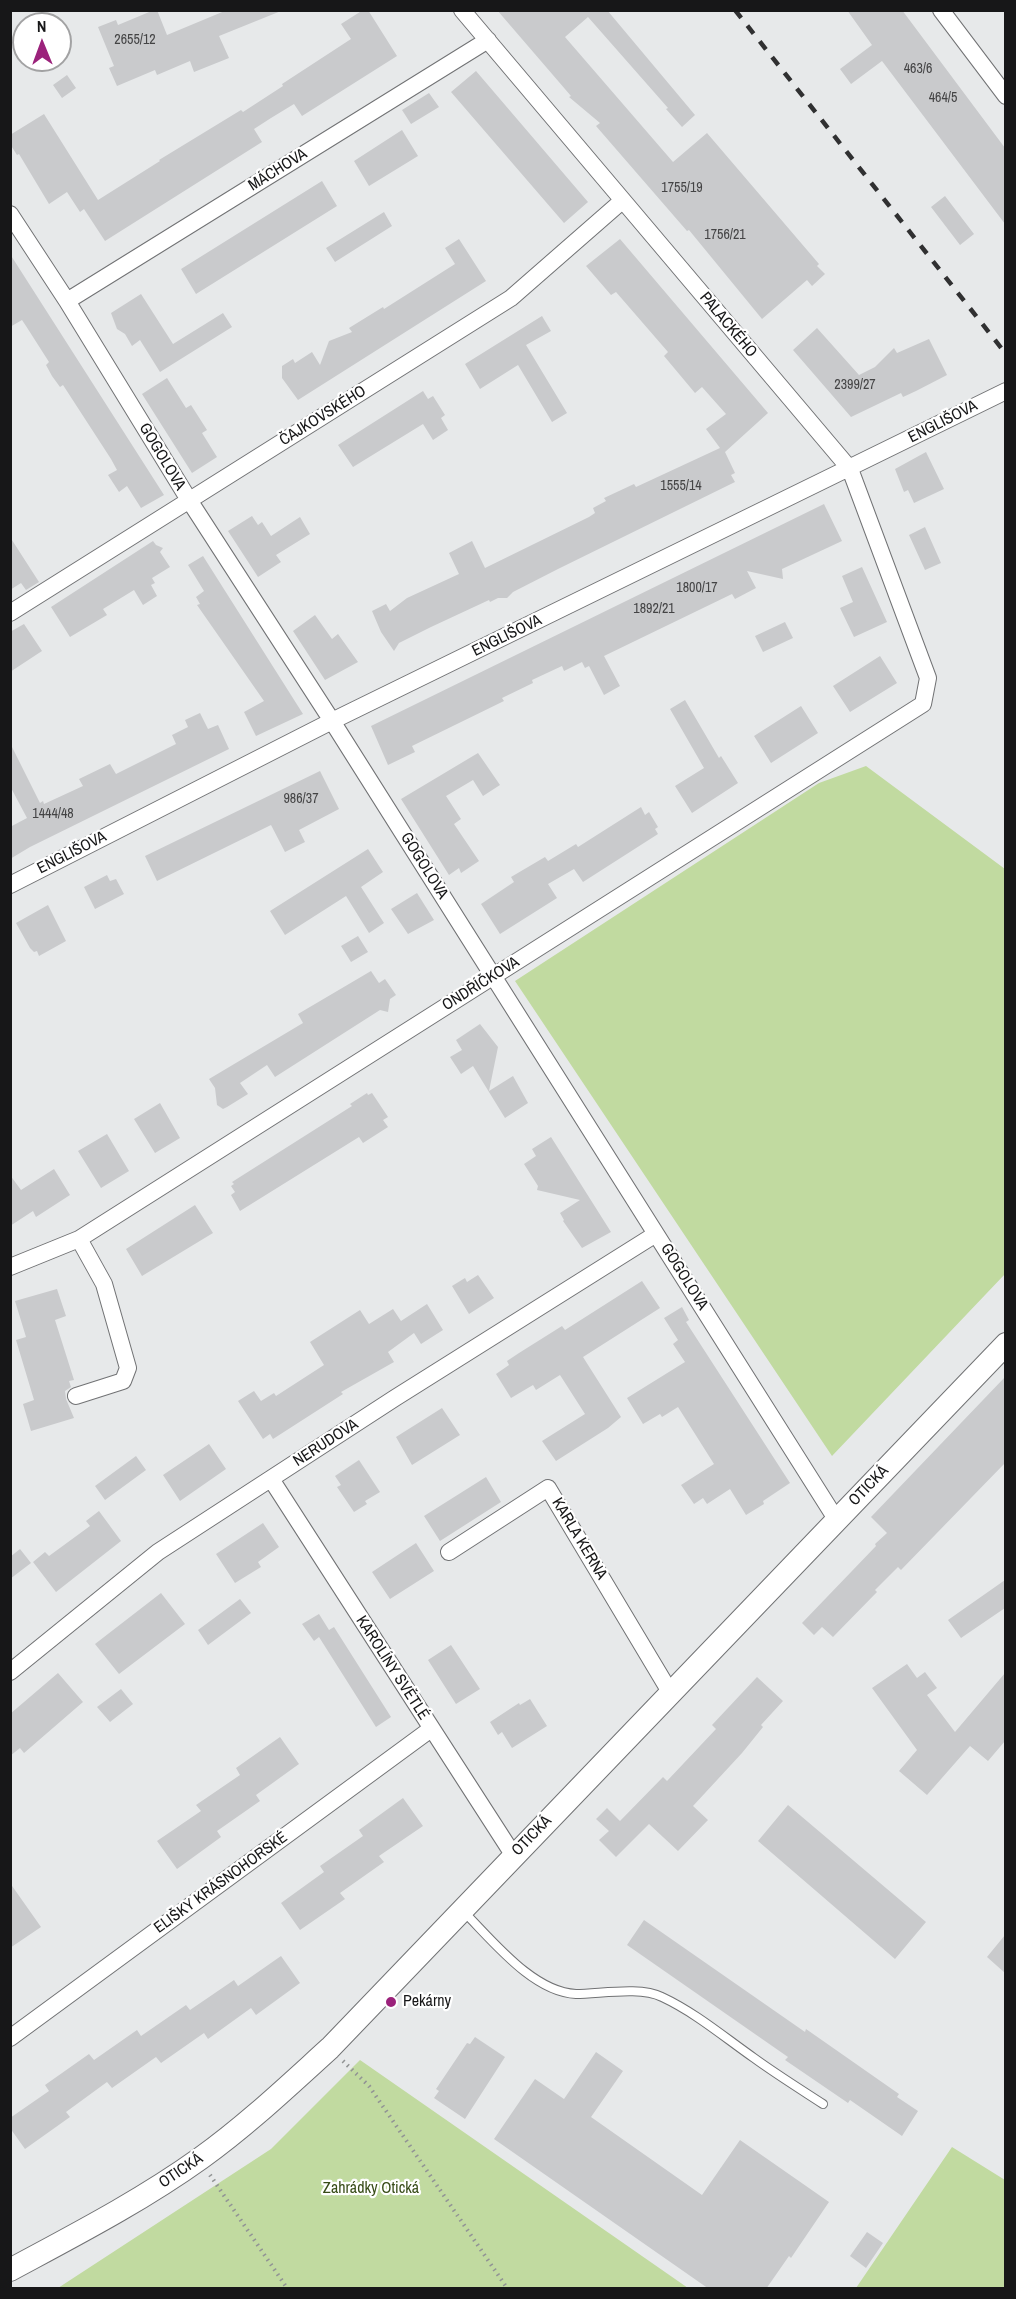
<!DOCTYPE html>
<meta charset="utf-8">
<style>
body{margin:0}
#map{position:relative;width:1016px;height:2299px;overflow:hidden;background:#e7e9ea;font-family:"Archivo Narrow",sans-serif}
canvas{display:block}
.frame{position:absolute;inset:0;border:12px solid #171718;pointer-events:none}
.north{position:absolute;left:12px;top:12px;width:60px;height:60px;box-sizing:border-box;background:#fff;border:2px solid #a2a2a3;border-radius:50%;rotate:359deg;font-size:16px;font-weight:700;line-height:24px;text-align:center;color:#171718}
.north::after{content:'';display:block;margin:auto;width:21px;height:27px;background:#9b227b;clip-path:polygon(50% 0,100% 100%,50% 72%,0 100%)}
</style>
<div id="map">
<canvas width="1016" height="2299"></canvas>
<div class="frame"></div>
<div class="north">N</div>
</div>
<script>
const context = document.querySelector('canvas').getContext('2d');
context.lineJoin = 'round';
function fill(path, color) {
  context.fillStyle = color;
  context.fill(path, 'evenodd');
}
function trace(path, color, width, dash) {
  context.strokeStyle = color;
  context.lineWidth = width;
  context.lineCap = dash ? 'butt' : 'round';
  context.setLineDash(dash || []);
  context.stroke(path);
}
function label(font, color, halo, rows, align = 'center') {
  context.font = font + ' "Archivo Narrow",sans-serif';
  context.lineWidth = 4.5;
  context.setLineDash([]);
  context.textBaseline = 'middle';
  context.strokeStyle = halo;
  context.fillStyle = color;
  for (const [text, x, y, turn = 0] of rows) {
    context.save();
    context.translate(x, y);
    context.rotate((+turn || 0) * Math.PI / 180);
    context.textAlign = isNaN(turn) ? turn : align;
    if (halo) context.strokeText(text, 0, 0);
    context.fillText(text, 0, 0);
    context.restore();
  }
}
const green = new Path2D(`
 M866,766L1005,869V1274L832,1456L515,981L819,783Z
 M360,2060L688,2288H58L271,2149Z
 M952,2147L1005,2180V2288H856Z`);
const building = new Path2D(`
 M154,10H157L167,35L227,10L281,11L219,36L229,58L194,72L190,61L157,75L155,70L117,86L109,68L114,66L98,27L116,20L118,25Z
 M363,10H368L397,56L302,116L294,104L271,118L254,129L262,142L105,241L84,209L80,212L67,192L49,204L19,154L17,155L10,144V135L44,114L98,200L160,161L159,160L241,110L243,112L283,86L282,84L351,39L341,24Z
 M497,10H607L695,115L682,127L666,109L668,108L588,17L565,37L673,162L707,133L819,264L817,266L825,274L812,286L807,280L762,319L689,230L687,231L596,126L600,123L569,97L571,96Z
 M847,10H902L1005,148V224L882,61L851,84L840,69L872,45Z
 M476,71L588,202L564,223L451,92Z
 M67,75L76,88L62,98L53,85Z
 M429,93L439,107L411,124L402,110Z
 M402,130L418,156L369,186L354,161Z
 M322,181L337,206L196,294L181,269Z
 M945,196L974,234L960,245L931,207Z
 M384,212L392,226L335,262L326,248Z
 M459,239L486,281L298,400L282,378V366L293,359L295,363L312,352L320,365L329,341L352,332L349,328L383,307L384,309L455,264L445,248Z
 M620,239L768,413L725,452L735,473L731,475L735,482L558,569L513,592L507,598H498L490,602L489,600L431,627L399,643L394,651L381,632L372,611L386,604L390,611L407,598L459,574L449,553L472,541L485,568L589,517L595,513L593,508L606,501L604,498L634,484L636,487L720,448L706,429L726,414L702,387L695,393L664,356L668,352L616,292L611,295L586,266Z
 M10,254L164,495L141,508L127,486L119,492L108,475L117,470L111,459L63,385L60,387L52,376L46,365L49,362L26,326L22,320L10,327Z
 M141,294L173,344L223,313L232,327L160,372L140,340L132,346L125,334L117,329L111,313Z
 M542,316L551,331L526,345L567,413L552,422L518,365L480,389L465,364Z
 M817,328L859,375L875,367L894,348L897,353L929,339L947,375L916,391L903,397L901,393L851,417L793,350Z
 M167,378L186,408L191,405L207,430L202,433L217,457L192,473L142,394Z
 M423,391L428,399L433,396L445,415L441,418L448,430L433,440L423,424L353,467L338,445Z
 M926,452L944,489L914,503L908,490L904,492L895,469Z
 M824,504L842,541L782,569L783,579L747,571L756,588L735,599L732,594L604,656L620,686L604,695L589,666L585,668L582,662L564,671L562,666L532,680L533,683L502,698L504,701L412,746L415,752L388,765L371,726Z
 M252,516L258,525L262,522L271,536L300,517L310,534L276,555L281,562L258,577L228,531Z
 M925,527L941,563L925,570L909,535Z
 M10,537L39,582L26,590L21,583L10,590Z
 M153,541L156,545L163,548L160,552L170,567L152,578L155,583L151,585L157,596L143,605L134,590L103,609L107,615L70,637L51,607Z
 M203,556L303,714L256,736L244,712L264,701L197,605L200,604L196,597L204,591L188,565Z
 M862,567L887,622L854,637L840,608L853,602L842,576Z
 M315,615L332,639L338,634L358,662L325,680L293,631Z
 M785,622L793,638L763,652L755,636Z
 M24,624L42,651L10,672V632Z
 M880,656L897,683L850,712L833,686Z
 M685,700L719,758L721,756L738,783L692,813L675,786L704,768L670,709Z
 M801,706L818,733L771,763L754,736Z
 M200,713L208,729L218,725L229,749L30,847L10,859V827L27,818L10,786V743L40,803L43,801L44,804L83,786L79,779L110,764L116,774L176,744L172,735L188,727L185,720Z
 M478,753L500,785L483,796L473,780L446,796L461,819L454,824L479,861L461,873L459,868L449,875L401,799Z
 M320,771L339,809L299,830L305,842L285,852L271,825L157,881L145,856Z
 M641,807L645,815L649,812L658,827L655,829L658,834L583,882L574,869L548,884L557,898L500,934L481,904L514,882L511,877L545,857L548,861L576,844L578,847Z
 M368,849L383,872L361,887L384,923L369,933L346,896L285,935L270,911Z
 M107,875L110,881L116,879L124,894L95,909L84,887Z
 M417,893L434,920L408,934L391,909Z
 M48,905L66,941L39,956L37,951L34,952L30,948L16,923Z
 M358,936L368,952L351,962L341,946Z
 M371,971L379,983L385,979L396,995L390,999L388,1012L380,1010L275,1077L267,1065L240,1083L248,1094L227,1107L223,1109L217,1105L215,1088L209,1079L303,1023L298,1014Z
 M480,1024L498,1047L489,1091L513,1076L528,1103L505,1118L473,1066L461,1074L450,1057L462,1050L456,1040Z
 M367,1093L368,1095L372,1093L388,1117L383,1120L388,1127L363,1143L359,1137L240,1211L231,1195L235,1192L231,1186L234,1184L232,1182L352,1106L350,1104Z
 M160,1103L180,1138L155,1153L134,1119Z
 M107,1134L129,1171L101,1188L78,1151Z
 M551,1137L611,1232L582,1248L563,1221L564,1220L560,1213L580,1200L537,1190L538,1186L524,1164L536,1156L532,1149Z
 M54,1169L70,1195L36,1217L33,1211L10,1226V1175L21,1190Z
 M195,1205L213,1233L142,1276L126,1249Z
 M478,1275L494,1298L469,1314L452,1286L465,1278L467,1282Z
 M642,1281L660,1308L583,1357L621,1417L608,1428L556,1461L542,1441L585,1414L560,1375L536,1390L533,1385L511,1398L496,1374L509,1365L507,1361L519,1353L562,1326L565,1330Z
 M57,1289L66,1316L55,1320L74,1380L69,1381L71,1387L65,1391L66,1399L74,1418L31,1431L23,1404L34,1400L16,1340L26,1337L15,1301Z
 M427,1304L443,1330L421,1344L414,1333L388,1352L394,1362L341,1392L343,1394L273,1439L270,1434L263,1439L238,1401L254,1391L261,1401L274,1393L276,1396L324,1365L310,1342L360,1310L369,1324L393,1309L401,1321Z
 M682,1307L689,1320L686,1322L790,1483L763,1501L764,1504L746,1515L730,1489L707,1504L703,1498L694,1504L681,1485L714,1464L678,1407L662,1417L660,1414L643,1424L627,1398L685,1362L673,1344L678,1340L664,1318Z
 M1005,1377V1463L901,1570L898,1567L875,1590L877,1592L833,1637L822,1627L814,1635L802,1623L876,1546L875,1544L887,1533L871,1517Z
 M442,1408L460,1435L412,1465L396,1437Z
 M209,1444L226,1469L180,1501L163,1475Z
 M136,1456L146,1470L105,1500L95,1486Z
 M359,1460L380,1492L365,1501L367,1504L354,1512L337,1487L341,1485L335,1476Z
 M486,1477L501,1502L440,1541L424,1516Z
 M99,1511L121,1541L56,1592L33,1562L45,1552L49,1556L90,1526L86,1521Z
 M263,1523L279,1547L258,1562L261,1567L235,1583L216,1554Z
 M416,1543L434,1571L390,1599L372,1572Z
 M20,1549L31,1563L10,1579V1557Z
 M1005,1580V1608L961,1638L948,1620Z
 M161,1593L185,1624L119,1674L95,1644Z
 M240,1599L251,1613L208,1645L198,1630Z
 M319,1614L329,1630L334,1627L391,1717L376,1727L319,1637L314,1641L302,1624Z
 M451,1645L480,1689L456,1704L428,1660Z
 M907,1664L917,1678L925,1672L937,1688L927,1695L955,1732L1005,1673V1741L988,1761L970,1746L927,1795L899,1771L917,1750L872,1688Z
 M58,1673L83,1702L24,1753L20,1748L10,1756V1714Z
 M757,1677L783,1701L761,1725L763,1727L742,1753L693,1806L708,1820L678,1851L649,1824L616,1857L599,1840L609,1831L596,1819L607,1808L620,1821L663,1777L667,1781L716,1729L712,1725Z
 M121,1689L133,1704L110,1722L97,1707Z
 M530,1699L547,1726L512,1748L502,1732L498,1735L490,1722L519,1703L520,1705Z
 M280,1737L299,1764L256,1795L260,1801L217,1831L221,1837L177,1869L157,1841L201,1811L196,1805L240,1775L236,1768Z
 M403,1798L423,1826L379,1856L384,1862L340,1893L345,1899L300,1930L281,1903L324,1872L320,1866L363,1836L359,1830Z
 M788,1805L926,1922L895,1959L758,1841Z
 M10,1883L41,1927L10,1948Z
 M644,1920L805,2032L806,2029L899,2094L897,2097L918,2111L902,2136L850,2100L848,2103L785,2060L788,2057L627,1945Z
 M1005,1935V1973L987,1957Z
 M281,1956L300,1983L256,2015L251,2008L208,2039L204,2033L161,2063L156,2057L112,2088L107,2082L66,2112L70,2117L25,2149L10,2128V2118L49,2091L45,2085L89,2054L94,2060L137,2030L141,2036L186,2005L190,2010L234,1980L238,1986Z
 M475,2037L505,2057L465,2119L434,2098L439,2091L436,2089L467,2043L470,2044Z
 M596,2052L623,2071L591,2117L702,2195L740,2140L829,2202L791,2258L789,2256L766,2289H709L494,2139L535,2079L564,2099Z
 M867,2232L883,2243L866,2268L850,2256Z`);
const path = new Path2D(`
 M343,2061L369,2086L507,2288
 M210,2175L287,2288`);
const lane = new Path2D(`
 M464,1912C493,1941 533,1992 576,1994C600,1994 640,1986 662,1997C696,2013 724,2037 754,2058C776,2074 800,2089 823,2104`);
const street = new Path2D(`
 M941,10L1006,96
 M10,214L67,301L189,500L332,721L836,1519
 M67,301L488,40
 M10,613L511,298L622,201
 M10,885L332,721L1006,391
 M10,1267L79,1239L923,704L928,678L850,469L462,10
 M76,1396L123,1381L128,1368L104,1284L79,1239
 M271,1479L514,1856
 M449,1552L548,1488L670,1692
 M10,1672L158,1552L395,1398L656,1234
 M10,2038L431,1729`);
const secondary = new Path2D(`
 M10,2270C75,2235 141,2201 201,2158C247,2125 288,2086 330,2048L1006,1344`);
const rail = new Path2D(`
 M735,10L1006,354`);
const markers = [
 [391,2002,6,"#9b227b"]
];
const numberNames = [
 ["2655/12",135,40],
 ["463/6",918,69],
 ["464/5",943,98],
 ["1755/19",682,188],
 ["1756/21",725,235],
 ["2399/27",855,385],
 ["1555/14",681,486],
 ["1800/17",697,588],
 ["1892/21",654,609],
 ["986/37",301,799],
 ["1444/48",53,814]
];
const streetNames = [
 ["MÁCHOVA",278,170,-32],
 ["PALACKÉHO",728,325,50],
 ["ČAJKOVSKÉHO",323,416,-32],
 ["ENGLIŠOVA",943,422,-27],
 ["GOGOLOVA",162,457,59],
 ["ENGLIŠOVA",507,636,-26],
 ["ENGLIŠOVA",72,853,-27],
 ["GOGOLOVA",424,866,58],
 ["ONDŘÍČKOVA",481,984,-32],
 ["GOGOLOVA",684,1277,58],
 ["NERUDOVA",326,1443,-33],
 ["OTICKÁ",869,1486,-46],
 ["KARLA KERNA",579,1539,59],
 ["KAROLÍNY SVĚTLÉ",392,1668,57],
 ["OTICKÁ",532,1836,-46],
 ["ELIŠKY KRÁSNOHORSKÉ",221,1883,-36],
 ["OTICKÁ",181,2171,-34]
];
const poiNames = [
 ["Pekárny",403,2002]
];
const parkNames = [
 ["Zahrádky Otická",371,2189]
];
fill(green, '#c1daa0');
fill(building, '#c9cacc');
trace(lane, '#717274', 10);
trace(street, '#717274', 18);
trace(secondary, '#717274', 24);
trace(path, '#919394', 4, [1.5, 4.5]);
trace(lane, '#fff', 8);
trace(street, '#fff', 16);
trace(secondary, '#fff', 22);
trace(rail, '#303031', 4.5, [10, 10]);
for (const [x, y, r, color] of markers) {
  const dot = new Path2D();
  dot.arc(x, y, r, 0, 2 * Math.PI);
  context.fillStyle = color;
  context.fill(dot);
  trace(dot, '#fff', 2);
}
label('14px', '#444445', null, numberNames);
label('16px', '#171718', '#fff', streetNames);
label('16px', '#171718', '#fff', poiNames, 'left');
label('16px', '#384c18', '#fff', parkNames);
</script>
